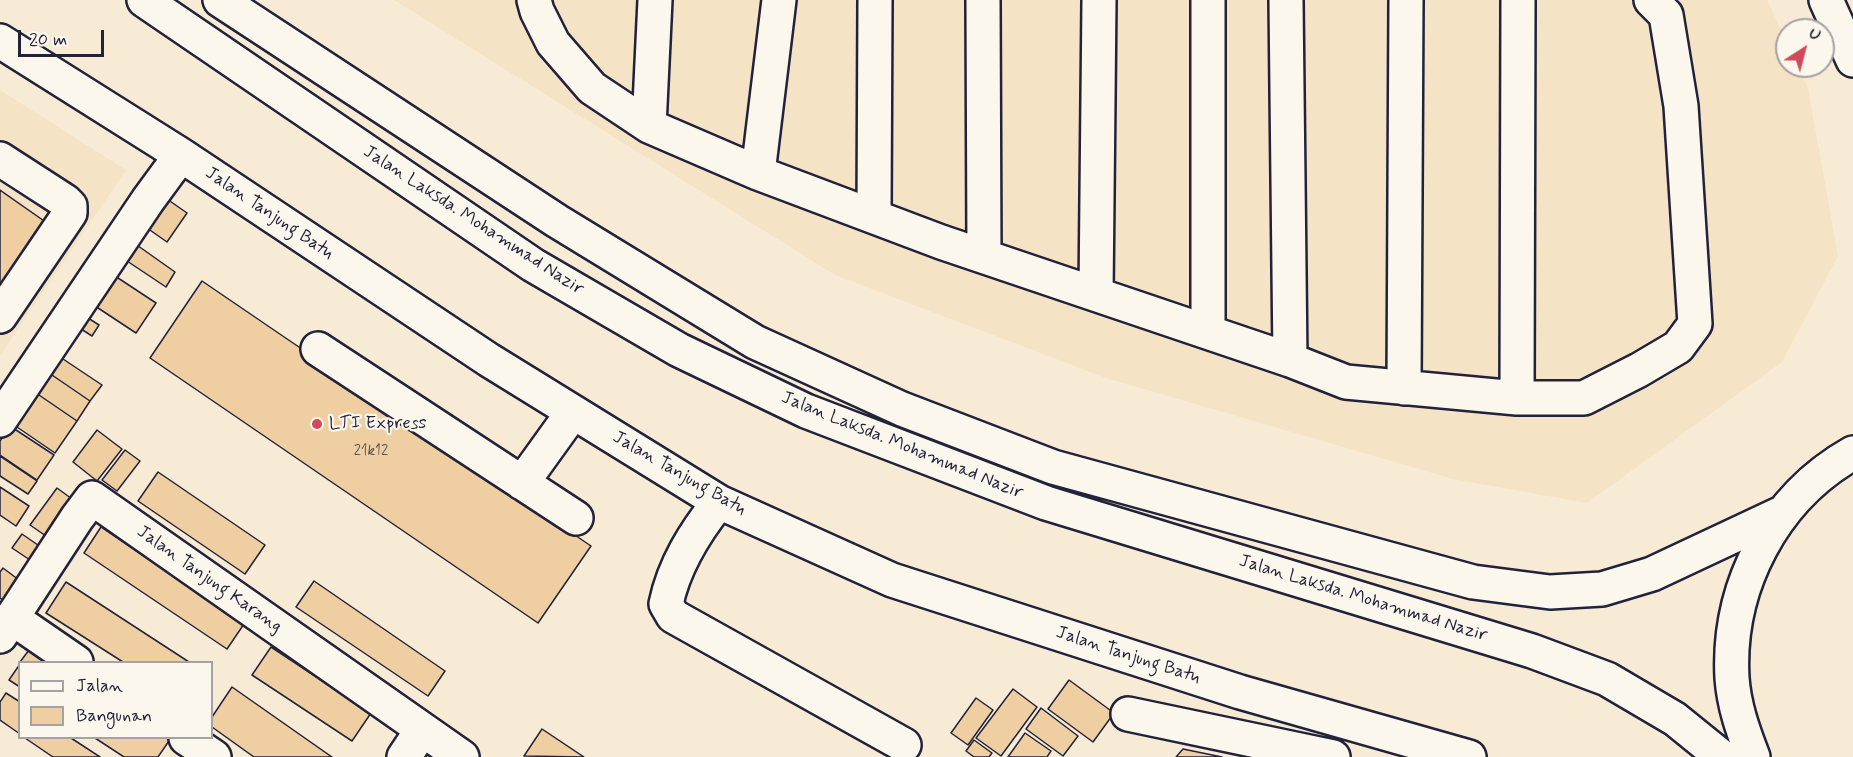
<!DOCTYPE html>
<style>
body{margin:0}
#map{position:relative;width:1853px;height:757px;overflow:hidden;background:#f7ebd6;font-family:Mynerve,sans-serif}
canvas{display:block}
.legend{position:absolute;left:18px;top:661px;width:195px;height:78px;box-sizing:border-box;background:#fbf7ec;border:2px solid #a4a2a5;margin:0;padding:8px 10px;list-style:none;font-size:18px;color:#22223b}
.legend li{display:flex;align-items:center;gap:12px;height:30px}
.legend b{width:30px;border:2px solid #a4a2a5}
.north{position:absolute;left:1775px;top:18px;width:60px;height:60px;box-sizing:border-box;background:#fbf7ec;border:2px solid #a4a2a5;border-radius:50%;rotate:36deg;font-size:16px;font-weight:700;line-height:24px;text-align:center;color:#22223b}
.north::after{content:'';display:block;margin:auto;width:21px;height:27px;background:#d1495b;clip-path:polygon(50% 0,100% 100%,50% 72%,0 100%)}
.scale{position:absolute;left:18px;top:30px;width:86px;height:27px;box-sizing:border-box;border:3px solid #22223b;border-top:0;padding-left:8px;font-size:18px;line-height:21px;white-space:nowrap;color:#22223b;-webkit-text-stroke:4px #fbf7ec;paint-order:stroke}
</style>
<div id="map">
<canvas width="1853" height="757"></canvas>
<ul class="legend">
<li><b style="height:8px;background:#fbf7ec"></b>Jalan</li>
<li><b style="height:16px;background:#efcfa1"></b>Bangunan</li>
</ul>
<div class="north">U</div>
<div class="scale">20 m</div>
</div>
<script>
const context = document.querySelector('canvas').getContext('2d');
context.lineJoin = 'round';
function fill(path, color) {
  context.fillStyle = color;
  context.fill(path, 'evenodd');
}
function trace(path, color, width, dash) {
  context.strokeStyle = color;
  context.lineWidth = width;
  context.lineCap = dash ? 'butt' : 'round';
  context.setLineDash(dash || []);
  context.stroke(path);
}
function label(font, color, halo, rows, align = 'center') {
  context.font = font + ' Mynerve,sans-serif';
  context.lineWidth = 4.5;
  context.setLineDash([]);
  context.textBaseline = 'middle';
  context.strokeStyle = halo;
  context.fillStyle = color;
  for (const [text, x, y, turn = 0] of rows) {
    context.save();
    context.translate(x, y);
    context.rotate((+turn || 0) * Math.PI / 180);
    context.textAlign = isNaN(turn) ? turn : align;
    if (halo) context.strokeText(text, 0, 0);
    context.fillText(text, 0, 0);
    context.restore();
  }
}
const built = new Path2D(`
 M394,0H1767L1787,43V66H1798L1808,88L1838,256L1782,362L1587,503L1453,479L1106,378L835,275Z
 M0,90L126,170L0,356Z`);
const building = new Path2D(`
 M0,190L47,223L0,292Z
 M167,199L187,213L167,242L147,228Z
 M134,243L175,272L166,287L124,259Z
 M112,274L156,303L136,333L92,304Z
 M202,281L591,546L538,623L150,358Z
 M85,316L99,325L92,336L78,327Z
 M60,357L102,385L90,401L49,373Z
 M49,373L90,401L77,421L36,393Z
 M36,393L77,421L55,453L14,425Z
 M10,426L54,455L37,480L0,455V441Z
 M97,430L122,449L97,481L73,462Z
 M125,450L140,461L117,491L102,480Z
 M0,456L37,481L28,494L0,476Z
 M158,472L265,545L245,574L138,501Z
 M0,487L29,506L16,526L0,515Z
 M57,488L83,507L56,543L30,525Z
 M101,527L244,624L227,649L84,553Z
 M22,534L48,552L39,566L12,548Z
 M3,568L27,586L12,607L0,598V572Z
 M314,581L445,671L428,696L296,607Z
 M66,582L189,662H123L46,613Z
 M35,642L65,662H20Z
 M271,647L371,713L352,741L252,675Z
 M20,664V687L9,680Z
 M1069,680L1114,713L1093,742L1048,709Z
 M232,687L332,757H254L212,727V717Z
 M1013,689L1037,707L1001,756L976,738Z
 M6,693L20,702V734L0,720V702Z
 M976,698L993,710L968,745L951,733Z
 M1041,708L1078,736L1063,756L1026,729Z
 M542,729L584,757L524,756Z
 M1025,733L1051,751L1047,757H1008Z
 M25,738H71L100,757H53Z
 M95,738H171L158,757H124Z
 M974,740L992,753L989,757H974L966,751Z
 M1183,749L1222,757H1176Z`);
const minor = new Path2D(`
 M534,0L537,11L553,43L592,88L649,126L758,173L941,242L1290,360L1346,382L1517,398H1584L1639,370L1678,347L1695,324L1681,106L1666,15L1651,0
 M983,0L984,256
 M1286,0L1290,360
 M1826,0L1853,60
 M0,41L181,155L489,360L719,502L892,580L1240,692L1469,757
 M649,126L655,0
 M0,159L65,201L70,206V213L0,316
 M758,173L779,0
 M874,216L875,0
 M1096,294L1099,0
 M1208,332V0
 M318,349L576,518
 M1404,388L1406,0
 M1517,398L1518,0
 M0,420L148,200L181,155
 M522,483L573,412
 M719,502C695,532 674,565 666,604L673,616L904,745
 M12,618L76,662
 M0,636L77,518L92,498L462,757
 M1128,714L1333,757
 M186,738L214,757
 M404,757L422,730`);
const major = new Path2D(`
 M144,0L533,265L679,350L806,411L1046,503L1532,651L1607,679L1675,719L1722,757
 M220,0L557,221L755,342L902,409L1053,467L1473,582L1550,592L1602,589L1652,574L1782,513
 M1753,757C1743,731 1734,706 1732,678C1727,587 1773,498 1853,453`);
const markers = [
 [317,424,6,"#d1495b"]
];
const numberNames = [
 ["21k12",371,452]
];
const streetNames = [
 ["Jalan Tanjung Batu",269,214,34],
 ["Jalan Laksda. Mohammad Nazir",473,221,33],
 ["Jalan Laksda. Mohammad Nazir",902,446,22],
 ["Jalan Tanjung Batu",679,474,30],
 ["Jalan Tanjung Karang",209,580,35],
 ["Jalan Laksda. Mohammad Nazir",1363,599,17],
 ["Jalan Tanjung Batu",1128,656,18]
];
const poiNames = [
 ["LTI Express",329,424]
];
fill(built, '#f5e3c6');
fill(building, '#efcfa1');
trace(building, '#22223b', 1.5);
trace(minor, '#22223b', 38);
trace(major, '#22223b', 38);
trace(minor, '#fbf7ec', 33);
trace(major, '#fbf7ec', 33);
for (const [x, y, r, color] of markers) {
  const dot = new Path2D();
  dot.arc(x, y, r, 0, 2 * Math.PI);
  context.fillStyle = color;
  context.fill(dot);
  trace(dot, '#fbf7ec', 2);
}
label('15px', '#554d54', null, numberNames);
label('18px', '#22223b', '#fbf7ec', streetNames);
label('18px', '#22223b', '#fbf7ec', poiNames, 'left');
</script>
